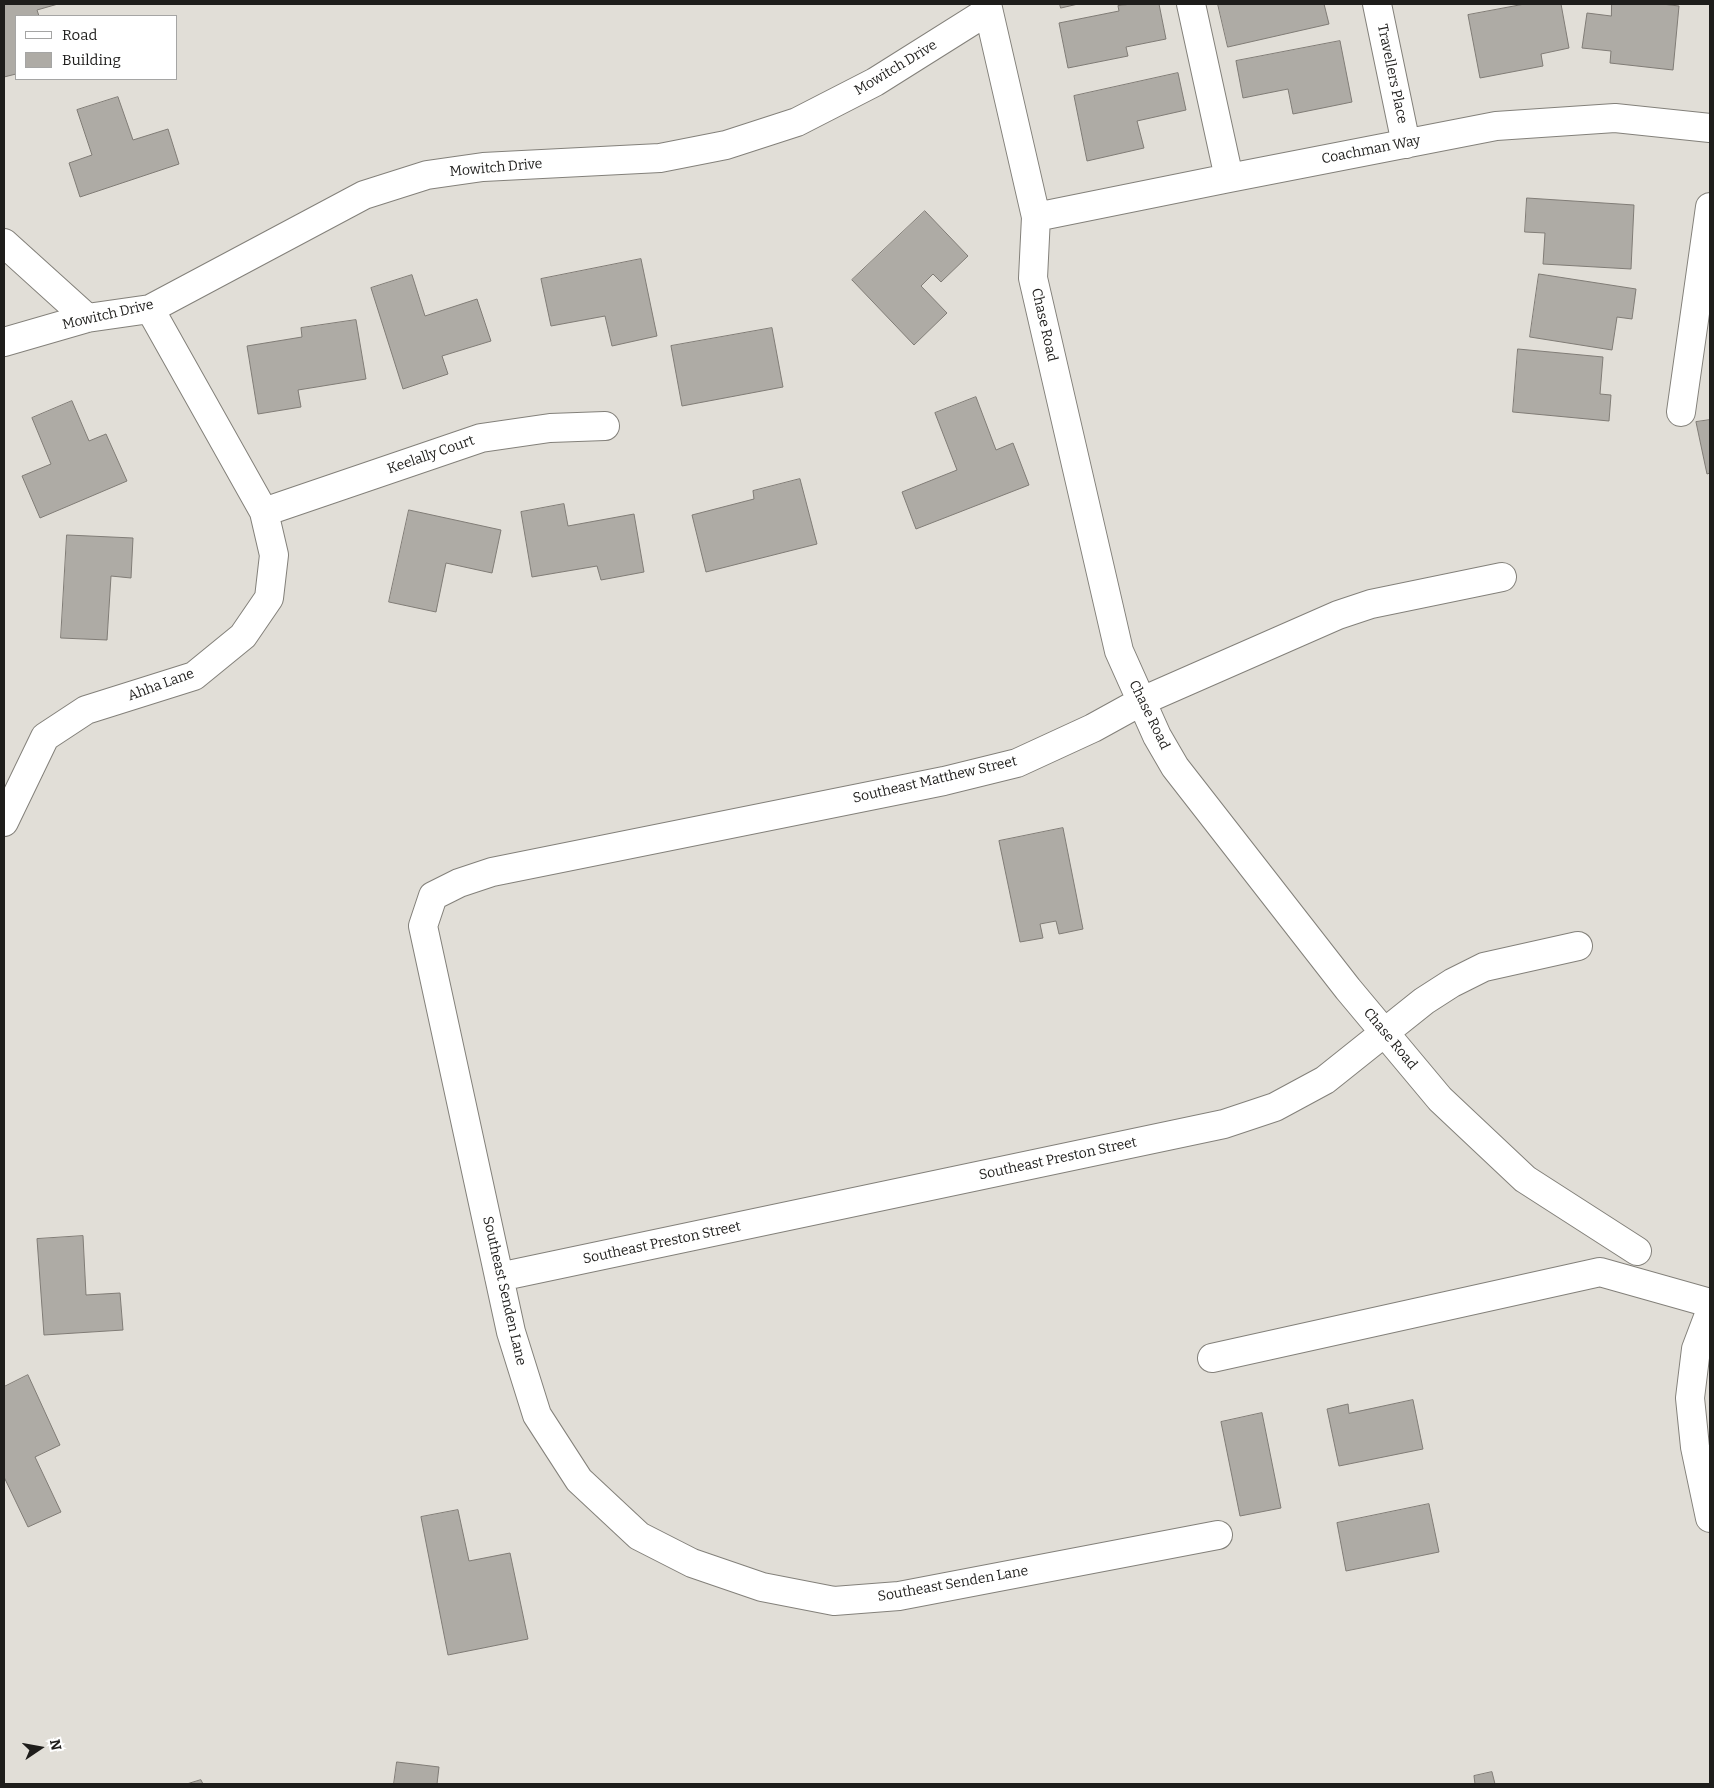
<!DOCTYPE html>
<style>
body{margin:0}
#map{position:relative;width:1714px;height:1788px;overflow:hidden;background:#e1ded7;font-family:Bitter,serif}
canvas{display:block}
.frame{position:absolute;inset:0;border:5px solid #1e1d1b;pointer-events:none}
.legend{position:absolute;left:15px;top:15px;width:162px;height:65px;box-sizing:border-box;background:#fff;border:1px solid #a5a5a4;margin:0;padding:6px 9px;list-style:none;font-size:15px;color:#1e1d1b}
.legend li{display:flex;align-items:center;gap:10px;height:25px}
.legend b{width:25px;border:1px solid #a5a5a4}
.north{position:absolute;left:15px;top:1723px;width:50px;height:50px;-webkit-text-stroke:4px #fff;paint-order:stroke;rotate:78deg;font-size:14px;font-weight:700;line-height:20px;text-align:center;color:#1e1d1b}
.north::after{content:'';display:block;margin:auto;width:18px;height:22px;background:#1e1d1b;clip-path:polygon(50% 0,100% 100%,50% 72%,0 100%)}
</style>
<div id="map">
<canvas width="1714" height="1788"></canvas>
<div class="frame"></div>
<ul class="legend">
<li><b style="height:6px;background:#fff"></b>Road</li>
<li><b style="height:14px;background:#aeaba5"></b>Building</li>
</ul>
<div class="north">N</div>
</div>
<script>
const context = document.querySelector('canvas').getContext('2d');
context.lineJoin = 'round';
function fill(path, color) {
  context.fillStyle = color;
  context.fill(path, 'evenodd');
}
function trace(path, color, width, dash) {
  context.strokeStyle = color;
  context.lineWidth = width;
  context.lineCap = dash ? 'butt' : 'round';
  context.setLineDash(dash || []);
  context.stroke(path);
}
function label(font, color, halo, rows, align = 'center') {
  context.font = font + ' Bitter,serif';
  context.lineWidth = 4.5;
  context.setLineDash([]);
  context.textBaseline = 'middle';
  context.strokeStyle = halo;
  context.fillStyle = color;
  for (const [text, x, y, turn = 0] of rows) {
    context.save();
    context.translate(x, y);
    context.rotate((+turn || 0) * Math.PI / 180);
    context.textAlign = isNaN(turn) ? turn : align;
    if (halo) context.strokeText(text, 0, 0);
    context.fillText(text, 0, 0);
    context.restore();
  }
}
const building = new Path2D(`
 M4,4H58L37,10L39,16H16V74L4,77Z
 M1060,4H1078L1061,8Z
 M1132,4H1159L1166,39L1126,47L1128,56L1068,68L1059,23L1119,11L1118,6Z
 M1218,4H1324L1329,24L1228,47Z
 M1525,4H1561L1569,48L1541,54L1543,66L1480,78L1468,15Z
 M1612,4H1662L1679,6L1673,70L1610,63L1611,51L1582,48L1587,13L1611,16Z
 M1340,41L1352,102L1293,114L1288,89L1243,98L1236,61Z
 M1178,73L1186,110L1137,121L1144,148L1087,161L1074,96Z
 M118,97L133,140L168,129L179,164L80,197L69,163L92,155L77,110Z
 M1527,198L1634,205L1631,269L1543,264L1545,233L1525,232Z
 M925,211L968,256L941,282L933,274L921,286L947,313L914,345L852,280Z
 M641,259L657,336L612,346L605,316L551,326L541,279Z
 M1539,274L1636,289L1632,319L1617,317L1612,350L1530,337Z
 M412,275L425,316L477,299L491,341L442,356L448,374L403,389L371,288Z
 M356,320L366,379L298,390L301,407L258,414L247,346L302,337L301,328Z
 M772,328L783,387L682,406L671,346Z
 M1518,349L1603,357L1600,394L1611,395L1609,421L1513,412Z
 M976,397L996,450L1013,443L1029,485L916,529L902,492L957,470L935,413Z
 M72,401L89,441L106,434L127,481L40,518L22,476L51,464L32,418Z
 M1710,420V473L1707,474L1696,422Z
 M800,479L817,544L706,572L692,515L754,499L753,491Z
 M564,504L568,526L634,514L644,572L601,580L597,566L532,577L521,512Z
 M409,510L501,530L492,573L446,563L436,612L389,602Z
 M67,535L133,538L131,578L111,576L107,640L61,638Z
 M1063,828L1083,929L1059,934L1056,921L1040,924L1043,938L1020,942L999,841Z
 M83,1236L86,1295L120,1293L123,1330L44,1335L37,1239Z
 M28,1375L60,1445L35,1457L61,1512L28,1527L4,1477V1387Z
 M1413,1400L1423,1449L1339,1466L1327,1409L1348,1404L1349,1413Z
 M1262,1413L1281,1508L1240,1516L1221,1422Z
 M1429,1504L1439,1552L1346,1571L1337,1523Z
 M458,1510L469,1561L510,1553L528,1639L448,1655L421,1517Z
 M397,1762L439,1767L437,1784H394Z
 M1492,1772L1495,1784H1475L1474,1776Z
 M201,1780L203,1784H187Z`);
const minor = new Path2D(`
 M987,4L1036,217L1033,278L1119,651L1157,736L1175,767L1348,989L1440,1099L1525,1179L1637,1251
 M1191,4L1229,178
 M1377,4L1406,144
 M1036,217L1229,178L1496,126L1615,118L1710,128
 M4,243L87,318
 M4,342L87,318L150,309L364,195L427,175L483,167L660,158L726,145L797,122L875,82L988,11
 M1681,412L1710,207
 M264,512L481,438L550,428L605,426
 M4,822L45,737L86,710L194,676L243,636L269,598L274,555L264,512L150,309
 M499,1277L1224,1124L1275,1107L1325,1080L1424,1001L1452,983L1484,967L1578,946
 M1710,1312L1696,1349L1690,1398L1695,1447L1710,1518
 M1212,1358L1600,1272L1710,1303
 M1218,1535L899,1596L834,1601L762,1587L692,1563L639,1536L579,1480L537,1415L511,1332L423,926L433,896L459,883L492,872L944,781L1017,763L1093,728L1142,701L1338,615L1371,604L1502,577`);
const streetNames = [
 ["Mowitch Drive",896,68,-31],
 ["Travellers Place",1392,74,78],
 ["Coachman Way",1371,150,-11],
 ["Mowitch Drive",496,168,-5],
 ["Mowitch Drive",108,315,-13],
 ["Chase Road",1044,325,77],
 ["Keelally Court",431,455,-19],
 ["Ahha Lane",161,685,-20],
 ["Chase Road",1149,715,64],
 ["Southeast Matthew Street",935,780,-13],
 ["Chase Road",1390,1039,50],
 ["Southeast Preston Street",1058,1159,-12],
 ["Southeast Preston Street",662,1243,-12],
 ["Southeast Senden Lane",504,1291,77],
 ["Southeast Senden Lane",953,1584,-10]
];
fill(building, '#aeaba5');
trace(building, '#807c76', 1);
trace(minor, '#83807a', 30);
trace(minor, '#fff', 28);
label('14px', '#1e1d1b', '#fff', streetNames);
</script>
